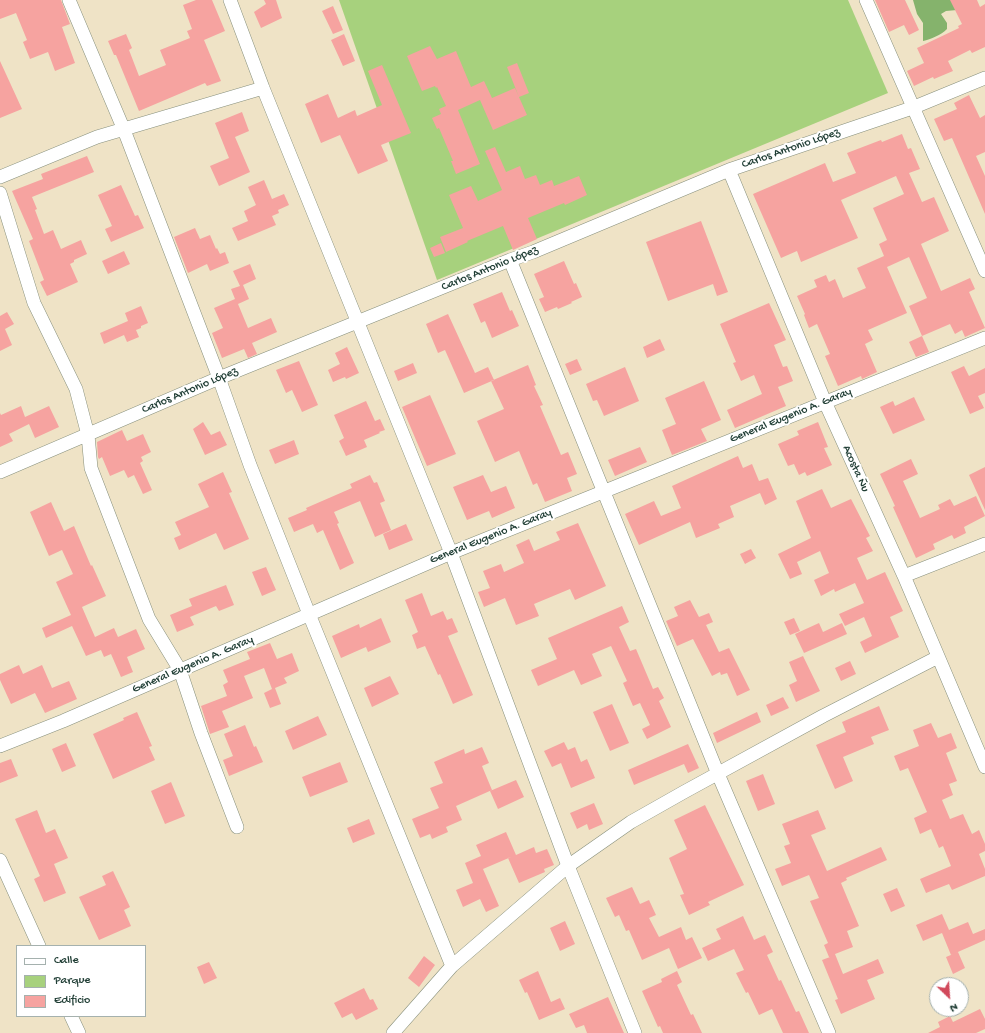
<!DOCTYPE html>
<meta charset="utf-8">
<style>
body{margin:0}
#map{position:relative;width:985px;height:1033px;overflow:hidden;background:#efe3c6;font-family:"Gochi Hand",sans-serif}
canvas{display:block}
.legend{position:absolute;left:16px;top:945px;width:130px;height:72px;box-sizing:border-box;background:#fff;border:1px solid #a5b1ae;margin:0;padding:5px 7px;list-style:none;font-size:12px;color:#1f3d34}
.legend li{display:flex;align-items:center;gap:8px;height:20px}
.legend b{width:20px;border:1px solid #a5b1ae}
.north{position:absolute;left:929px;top:977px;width:40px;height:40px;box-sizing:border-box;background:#fff;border:1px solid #a5b1ae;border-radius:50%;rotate:155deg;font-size:11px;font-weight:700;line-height:16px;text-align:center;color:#1f3d34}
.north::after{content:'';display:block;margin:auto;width:14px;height:18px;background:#d1495b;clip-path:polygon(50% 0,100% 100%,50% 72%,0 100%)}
</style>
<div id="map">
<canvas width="985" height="1033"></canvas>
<ul class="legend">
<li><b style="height:5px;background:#fff"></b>Calle</li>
<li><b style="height:11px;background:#a7d17d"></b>Parque</li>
<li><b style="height:11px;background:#f6a3a0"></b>Edificio</li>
</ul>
<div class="north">N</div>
</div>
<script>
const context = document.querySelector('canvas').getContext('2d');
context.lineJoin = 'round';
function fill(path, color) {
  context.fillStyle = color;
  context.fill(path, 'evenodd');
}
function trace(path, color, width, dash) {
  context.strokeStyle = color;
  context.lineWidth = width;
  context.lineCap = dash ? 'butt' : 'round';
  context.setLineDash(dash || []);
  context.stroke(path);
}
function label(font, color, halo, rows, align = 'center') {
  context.font = font + ' "Gochi Hand",sans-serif';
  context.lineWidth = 4;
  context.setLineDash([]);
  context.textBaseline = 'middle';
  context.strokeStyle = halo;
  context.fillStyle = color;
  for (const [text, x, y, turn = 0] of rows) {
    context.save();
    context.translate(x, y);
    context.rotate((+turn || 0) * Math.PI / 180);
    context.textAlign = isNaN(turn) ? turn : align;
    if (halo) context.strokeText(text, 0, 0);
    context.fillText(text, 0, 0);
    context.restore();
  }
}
const green = new Path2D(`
 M339,0H848L888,93L437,280Z`);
const forest = new Path2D(`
 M913,0H958L957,10L946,11L941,14L947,23V29C941,35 931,39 923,41V23L917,14Z`);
const building = new Path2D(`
 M0,0H61L70,24L62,27L75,63L55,71L48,52L30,59L23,42L27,40L16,13L0,19Z
 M196,0H212L225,31L204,40L221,81L207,86L205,83L139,111L116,55H114L108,41L126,34L132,48L129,50L139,76L166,65L160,50L190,38L187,31L192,29L183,5Z
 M264,0H276L282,18L261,28L254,12L266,4Z
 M875,0H905L919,30L909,35L904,25L889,32Z
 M950,0H977L980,7L985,4V47L972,53L970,50L948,61L953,71L934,79L933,77L914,86L907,71L924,63L917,48L959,28L958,26L962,24Z
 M333,6L343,30L333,34L322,11Z
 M344,34L355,61L343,66L331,40Z
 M430,46L437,59L456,51L471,87L484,81L492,98L515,88L527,115L493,130L480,100L458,110L480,164L456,174L451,161H453L439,128L437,129L432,118L441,114L439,109L446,106L437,87L436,88L435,86L422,91L407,56Z
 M0,61L22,109L0,118Z
 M517,63L529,93L519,97L507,67Z
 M382,65L411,133L381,145L388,161L358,174L340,135L321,143L305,104L328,94L338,118L355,110L357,116L382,105L368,71Z
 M969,95L980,118L985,115V152L976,156L985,176V214L952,138L944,141L934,119L957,109L954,103Z
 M242,112L249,131L235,137L250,172L219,186L210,166L229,158L215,123Z
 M902,134L908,149L911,148L920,169L909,173L922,202L934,197L949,231L921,244L941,291L970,278L975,289L969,292L985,328L965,337L962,330L955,334L950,324L922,336L909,306L927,298L909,257L887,267L907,313L868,330L873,340L865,344L877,372L862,379L861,376L838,386L825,356L830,354L817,324L809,328L804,315L805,314L797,296L817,287L814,280L826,275L829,282L835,279L843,298L866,288L857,268L884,256L879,244L887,240L873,208L904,194L896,176L841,200L858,238L801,262L797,251L781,258L753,194L825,163L833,182L856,173L847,153L881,140L882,142Z
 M495,147L506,172L520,166L525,179L536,175L540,185L552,180L554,186L579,176L587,195L565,205L564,203L528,218L537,239L513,250L503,226L467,241L468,242L446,252L440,237L463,228L449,195L471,186L478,201L502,190L485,151Z
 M87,156L94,172L32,197L37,209L35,210L44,234L53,230L61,249L81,240L87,254L74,260V262L70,264L78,282L47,296L40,282L44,280L29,241L33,239L12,191L43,179L41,174Z
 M264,180L272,199L284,194L289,205L278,210L279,213L272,216L276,225L238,241L232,228L248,221L244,211L256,205L248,187Z
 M121,185L135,216L138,215L144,228L111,242L105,229L112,226L98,195Z
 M701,221L728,292L717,296L713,284L668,301L646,242Z
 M195,228L200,239L210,235L216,249L217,248L220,254L225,252L229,263L210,271L207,264L188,273L174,237Z
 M441,243L445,253L434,257L430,248Z
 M124,251L130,264L108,274L102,261Z
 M564,261L574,284L576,283L582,297L571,302L572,303L558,309L557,307L545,312L539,299L544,297L534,274Z
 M250,264L256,279L243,285L249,299L238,304L248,328L271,318L277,332L252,343L257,354L248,358L244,349L222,358L212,333L223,328L214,308L235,299L231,289L240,286L233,271Z
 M502,292L510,311L512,310L519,326L492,338L485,321L481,323L473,304Z
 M769,303L786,340L774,345L783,367L787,366L793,381L778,387L786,406L735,428L727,410L762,394L754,375L741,381L733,363L736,362L720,324Z
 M141,306L148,323L141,326V328L136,330L139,337L127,342L124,335L104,344L100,333L128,321L125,313Z
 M7,312L14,324L5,329L12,345L0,351V316Z
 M448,314L475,373L488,367L494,380L464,393L445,350L438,353L426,324Z
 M922,336L929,352L916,357L909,342Z
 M660,339L665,350L647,358L643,347Z
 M347,347L359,373L346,379L345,377L333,382L328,370L340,364L335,353Z
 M577,359L582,370L570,375L565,364Z
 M299,361L318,405L302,412L292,390L286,393L276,370Z
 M413,363L417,373L398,381L394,371Z
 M528,365L536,385L534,386L543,405L540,406L561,455L568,452L577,474L567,478L572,491L545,502L537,483L533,485L519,451L495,462L477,421L504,409L491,381Z
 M964,366L969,376L985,368V393L978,396L984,408L970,414L951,372Z
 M625,367L639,401L604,416L597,400L593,401L586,384Z
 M704,381L721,420L701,429L707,441L672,455L662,430L676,424L665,398Z
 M430,395L456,454L427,466L402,407Z
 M914,397L925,420L893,434L880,407L893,401L895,406Z
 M366,401L375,421L380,419L385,430L379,432L380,433L364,440L367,447L346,456L339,441L344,438L334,415Z
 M21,406L25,417L49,406L59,427L35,438L29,424L9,434L13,441L0,447V413L1,415Z
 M203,422L211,435L220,431L227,445L205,455L193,429Z
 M818,422L828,447L824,448L832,465L807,476L805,472L799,475L794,464L788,466L778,444L799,435L797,431Z
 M122,430L127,441L143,434L151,452L141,457L143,461L140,463L152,490L143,494L134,475L128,478L124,470L110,476L102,457L99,459L98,457L97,442Z
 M294,440L299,454L275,464L269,450Z
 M640,447L647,462L615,476L608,460Z
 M738,456L743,468L752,464L759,481L768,478L777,499L765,505L760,493L730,506L734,517L718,524L720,528L696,538L690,522L639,545L625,514L654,501L661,516L681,508L672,486Z
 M911,459L918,474L903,481L920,518L940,509L938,505L950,499L954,506L976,496L985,516L964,527L966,533L954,539L952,535L933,544L935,549L916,558L893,507L895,506L880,474Z
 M985,467V510L969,475Z
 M223,472L232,492L229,493L249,539L224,550L216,533L179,550L174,538L181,535L175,522L209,507L198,484Z
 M370,475L374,483L377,482L385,501L380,503L391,530L375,537L360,501L334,512L339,523L337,524L354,563L340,570L323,530L317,533L313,524L294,532L288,518L307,510L306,508L352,488L350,484Z
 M483,475L491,492L506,486L515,508L492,518L489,511L467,520L453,487Z
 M822,489L831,508L851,499L870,536L866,538L873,551L857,558L867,580L885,572L903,611L890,617L899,637L865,653L860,642L872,636L864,617L845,626L839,614L864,603L855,583L835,592L834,589L821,596L814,580L829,573L820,551L797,562L802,574L790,579L778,554L811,538L796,501Z
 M51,502L64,531L74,526L91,566L92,565L106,596L82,607L95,637L114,628L118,637L136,629L145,649L127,657L133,672L121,677L111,654L104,657L101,650L86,656L72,626L46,638L42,628L71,615L56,582L73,574L62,550L49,556L30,512Z
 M578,523L606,586L575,600L570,589L534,604L539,616L516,625L505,598L484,607L478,592L490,588L483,571L501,564L504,572L524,563L516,545L529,539L534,551L560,540L556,532Z
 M406,524L413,540L389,550L383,534Z
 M751,549L756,558L745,564L740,554Z
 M266,567L276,590L262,596L252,572Z
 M226,585L234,605L219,611L216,606L190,617L194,625L177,632L170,615L192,606L189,599Z
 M422,593L431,616L443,611L447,620L452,618L458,632L448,636L473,695L453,704L440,674L438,675L425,646L417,649L412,635L418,632L405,600Z
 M690,600L699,617L709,613L713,622L706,625L719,652L729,648L750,690L737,696L727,673L721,675L720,672L712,676L693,639L677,646L666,621L678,616L674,607Z
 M622,606L629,622L619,627L630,651L636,649L653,689L658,687L664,698L659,701L671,727L647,739L642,729L650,725L640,703L633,706L623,683L627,681L611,646L592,654L602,676L581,685L574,670L538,686L531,670L557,659L548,638Z
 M381,618L391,642L368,652L366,647L341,658L332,636L359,624L360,628Z
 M794,618L800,631L790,635L784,622Z
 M819,623L823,632L842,623L847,634L804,653L795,634Z
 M270,643L277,659L292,653L299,671L284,678L287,683L275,688L281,704L270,708L264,693L272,689L264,668L244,676L253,698L222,711L229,727L210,734L201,706L227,696L223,685L228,682L223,670L250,659L247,652Z
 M803,656L820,691L796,702L789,685L797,681L789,662Z
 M850,661L856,674L841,681L835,668Z
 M19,665L23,674L42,665L52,688L69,681L77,699L45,713L35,693L11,704L0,680V674Z
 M390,676L399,694L372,707L364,688Z
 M783,697L789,708L771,716L766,705Z
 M612,704L629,743L610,751L593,712Z
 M879,706L889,730L871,737L874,744L843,757L853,781L835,789L816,745L846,732L842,722Z
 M137,712L152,746L149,747L155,760L113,779L93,734L124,720L123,718Z
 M757,712L761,722L717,743L713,733Z
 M318,716L327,735L293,750L285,731Z
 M931,723L938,738L951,733L957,748L946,753L957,781L949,784L953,795L942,800L950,819L963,814L972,834L979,830L985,844V851L979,854L985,869V876L952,890L949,884L926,893L920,879L951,866L943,846L939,848L931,829L920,834L914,818L927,812L908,768L900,771L894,756L919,746L913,730Z
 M245,725L254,747L256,746L263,762L229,776L223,760L233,756L224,734Z
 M564,742L568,750L575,747L581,762L587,759L595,778L571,788L561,763L552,767L544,751Z
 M66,743L76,766L62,772L52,749Z
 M688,744L699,768L688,773L684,764L634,785L628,770Z
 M482,747L489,763L482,766L492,790L456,806L462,820L446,827L448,832L432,839L430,834L420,838L412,819L439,808L430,788L443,783L434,762L464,749L465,754Z
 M11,759L18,776L0,783V763Z
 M340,762L348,782L310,797L302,777Z
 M763,774L775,804L758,811L746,781Z
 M516,780L524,797L498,809L490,791Z
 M171,782L185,816L165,824L151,791Z
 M594,803L603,824L589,830L587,824L577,829L570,813Z
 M705,805L744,885L708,902L710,905L689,915L680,895L684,894L669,858L687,849L674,820Z
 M37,810L46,833L55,829L68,858L54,864L66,893L44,902L34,879L40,876L15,819Z
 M818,810L826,829L811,835L827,871L881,847L887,860L846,878L847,880L841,883L859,926L847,931L853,947L835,954L843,974L878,959L884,973L867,980L875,999L841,1014L835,1000L838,999L822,960L830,957H829L824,945L828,943L810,901L819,898L809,875L782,886L775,869L791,863L784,846L790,844L782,824Z
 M369,819L375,834L353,843L347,828Z
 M506,832L516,855L534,847L536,853L547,849L554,865L544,869L545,872L519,883L508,858L511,857L483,869L499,906L486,912L480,899L463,907L456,890L473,883L465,863L481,856L476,845Z
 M113,871L130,907L124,910L131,926L99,940L79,897L106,885L102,876Z
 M632,887L640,904L649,900L656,915L649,918L659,937L681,927L686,940L692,937L702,958L678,969L669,948L642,960L629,930L626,931L619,915L615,917L606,898Z
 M897,888L905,906L891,912L883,894Z
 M942,914L949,930L968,922L973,934L985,929V940L951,955L942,933L923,941L916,925Z
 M743,916L754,940L765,935L773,952L767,955L779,981L781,980L796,1012L799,1011L809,1033H783L772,1009L759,1015L748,992L746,993L736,973L744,970L734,949L708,961L702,948L721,939L716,929Z
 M565,921L575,944L560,951L550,928Z
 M958,952L965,968L953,974L946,957Z
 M424,956L435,965L419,987L408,978Z
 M209,962L217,978L204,984L197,967Z
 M538,971L551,1002L560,998L565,1009L539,1020L527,992L525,993L519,980Z
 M677,971L682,982L677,985L691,1015L693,1014L702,1033H663L660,1026L658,1027L642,991L662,982L661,979Z
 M364,988L370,1000L373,999L378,1009L356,1020L352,1013L342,1018L334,1003Z
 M608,997L624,1033H587L584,1025L576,1028L569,1014Z
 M980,1009L985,1019V1029L976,1033H928L940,1027L938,1022L950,1016L953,1022Z`);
const street = new Path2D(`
 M69,0L124,130L219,378L250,465L309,614L452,966
 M230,0L263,88L451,553L568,866L635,1033
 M866,0L985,271
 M729,170L825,402L904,576L985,767
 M0,177L97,137L263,88
 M0,193L34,303L76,389L88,435L91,468L149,619L180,670L201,733L237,827
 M510,260L718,774L829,1033
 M0,472L219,378L510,260L533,252L729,170L912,108L985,78
 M904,576L985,544
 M0,746L63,721L451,553L985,338
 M0,860L39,946
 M71,1016L79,1033
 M393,1033L452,966L568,866L631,822L684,792L823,716L938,657`);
const streetNames = [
 ["Carlos Antonio López",791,149,-19],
 ["Carlos Antonio López",490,269,-22],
 ["Carlos Antonio López",190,391,-23],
 ["General Eugenio A. Garay",791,416,-22],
 ["Acosta Ñu",855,469,66],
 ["General Eugenio A. Garay",491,537,-22],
 ["General Eugenio A. Garay",193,665,-23]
];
fill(green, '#a7d17d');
fill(forest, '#85b36c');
fill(building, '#f6a3a0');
trace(street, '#87907d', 14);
trace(street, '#fff', 13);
label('12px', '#1f3d34', '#fff', streetNames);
</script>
